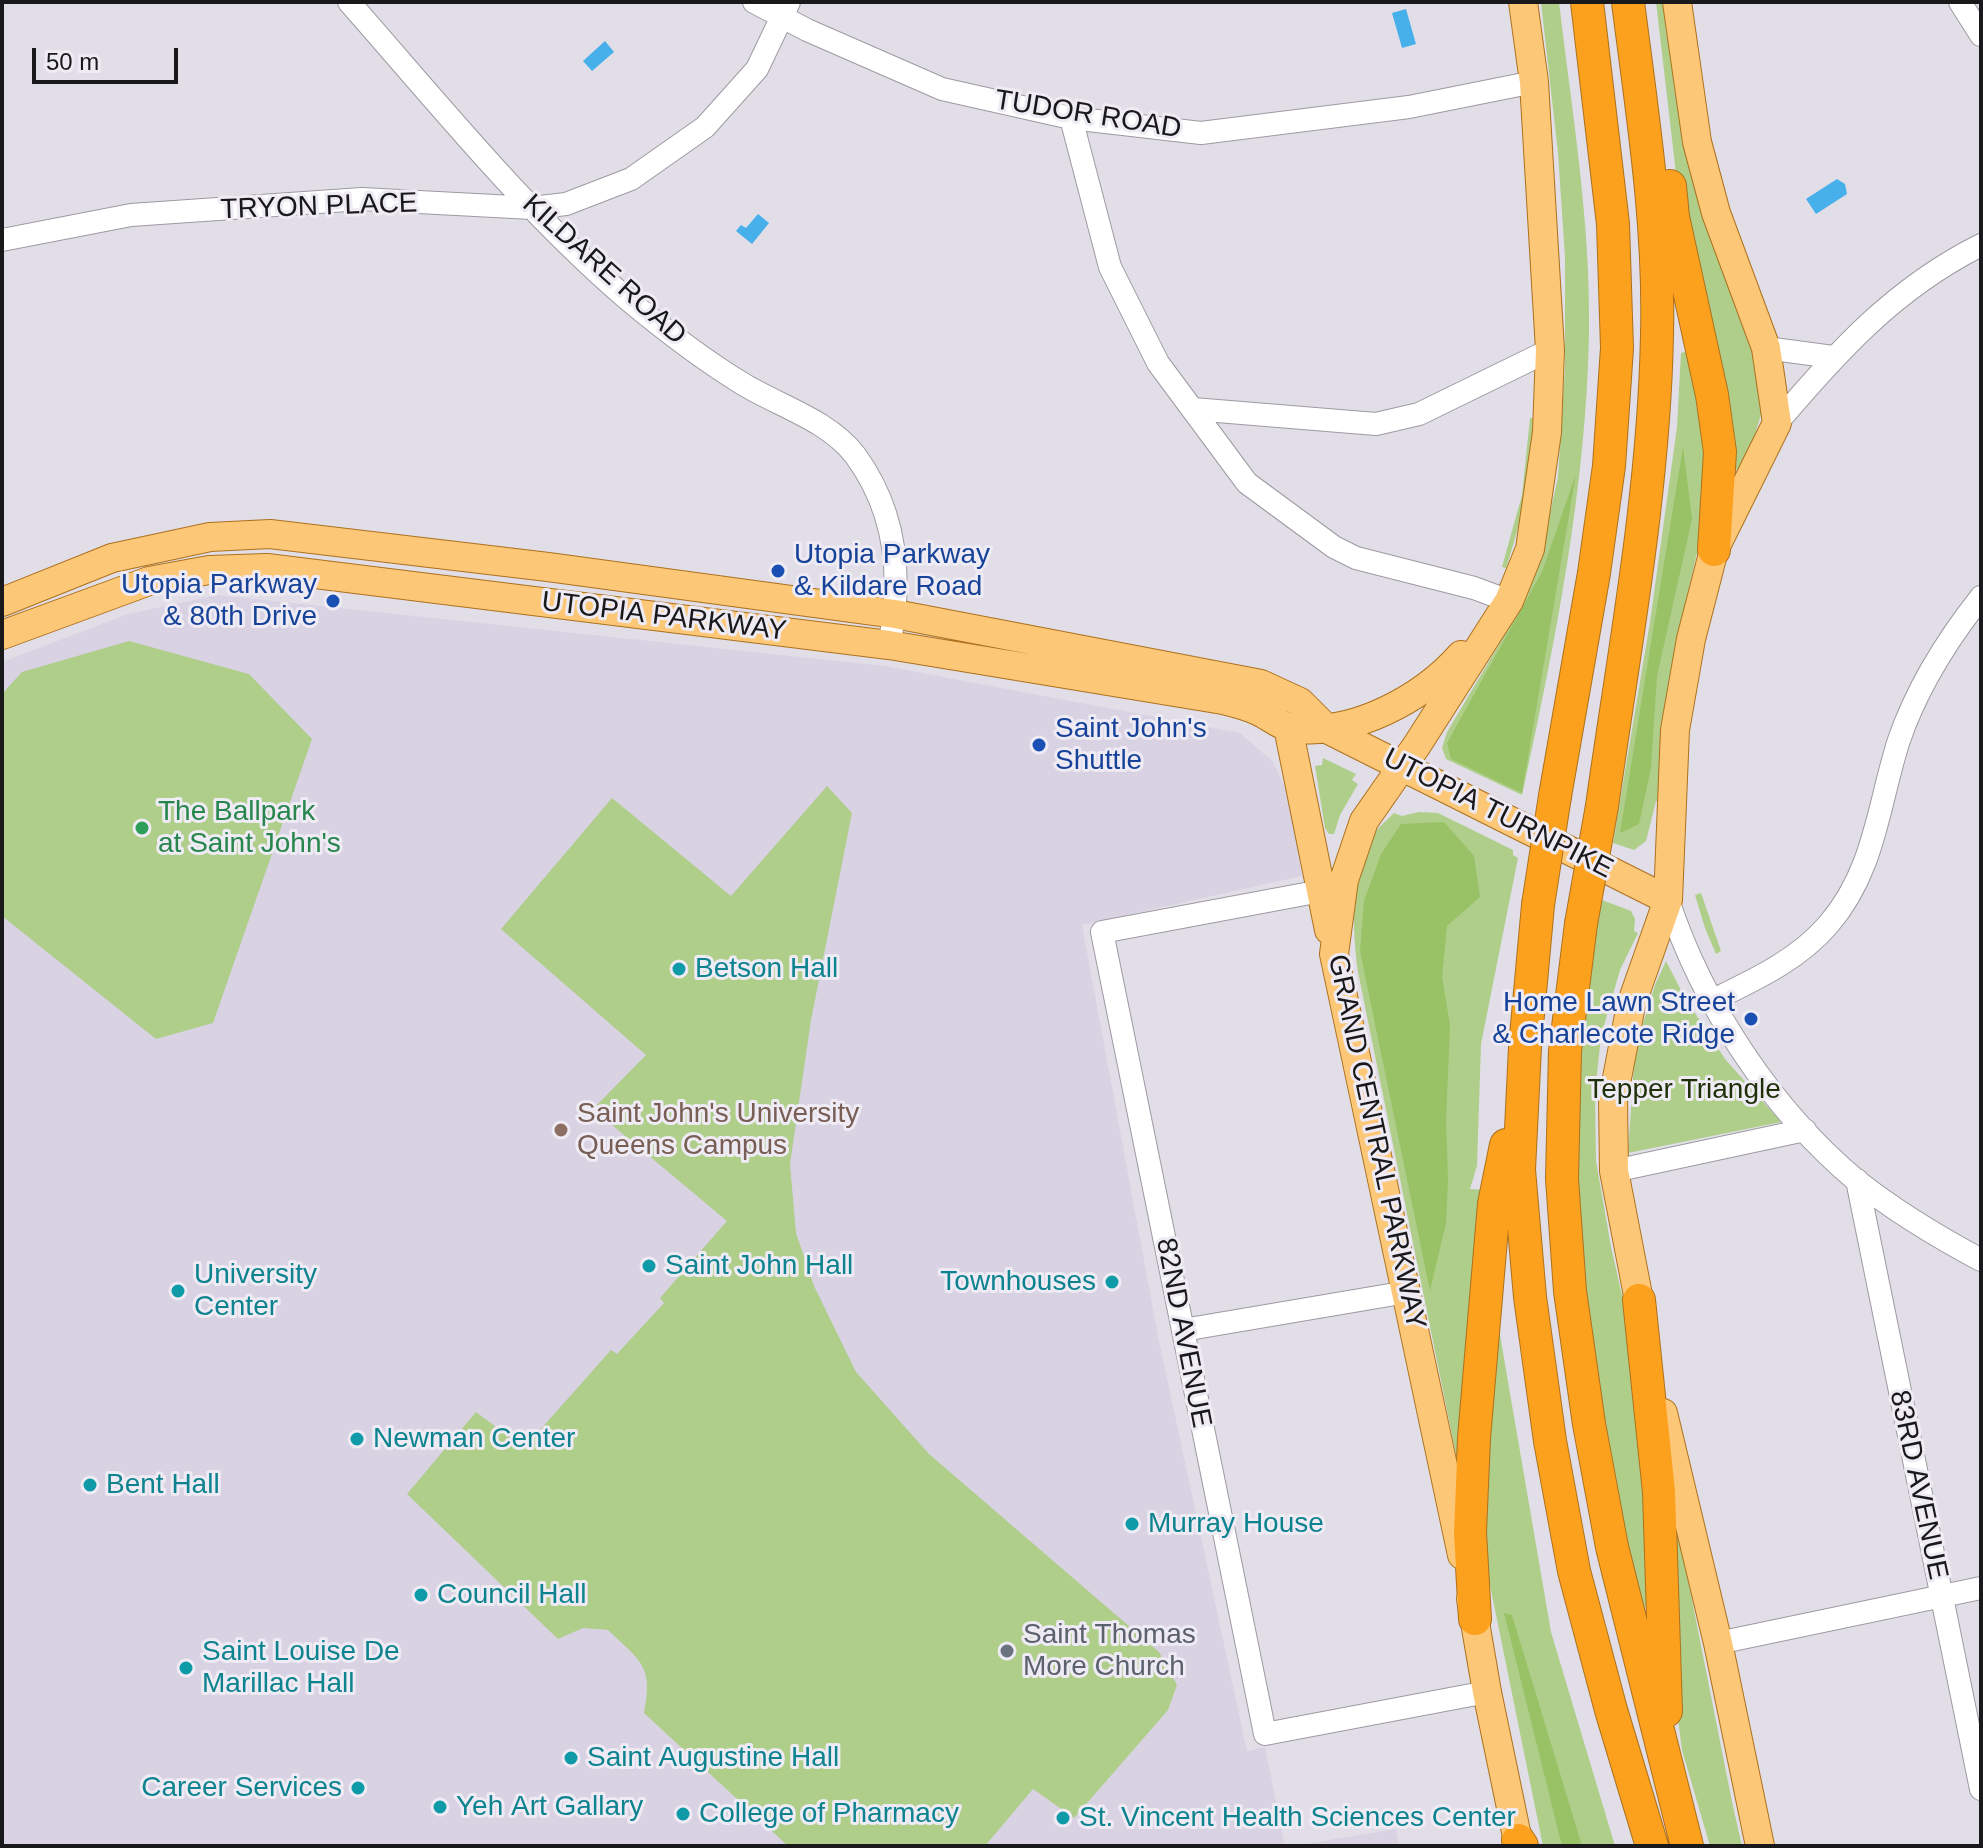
<!DOCTYPE html>
<style>
body{margin:0}
#map{position:relative;width:1983px;height:1848px;overflow:hidden;background:#e1dee7;font-family:Helvetica,sans-serif}
canvas{display:block}
.frame{position:absolute;inset:0;border:4px solid #19181b;pointer-events:none}
.scale{position:absolute;left:32px;top:48px;width:146px;height:36px;box-sizing:border-box;border:4px solid #19181b;border-top:0;padding-left:10px;font-size:24px;line-height:28px;white-space:nowrap;color:#19181b;-webkit-text-stroke:6px #efebf4;paint-order:stroke}
</style>
<div id="map">
<canvas width="1983" height="1848"></canvas>
<div class="frame"></div>
<div class="scale">50 m</div>
</div>
<script>
const context = document.querySelector('canvas').getContext('2d');
context.lineJoin = 'round';
function fill(path, color) {
  context.fillStyle = color;
  context.fill(path, 'evenodd');
}
function trace(path, color, width, dash) {
  context.strokeStyle = color;
  context.lineWidth = width;
  context.lineCap = dash ? 'butt' : 'round';
  context.setLineDash(dash || []);
  context.stroke(path);
}
function label(font, color, halo, rows, align = 'center') {
  context.font = font + ' Helvetica,sans-serif';
  context.lineWidth = 6;
  context.setLineDash([]);
  context.textBaseline = 'middle';
  context.strokeStyle = halo;
  context.fillStyle = color;
  for (const [text, x, y, turn = 0] of rows) {
    context.save();
    context.translate(x, y);
    context.rotate((+turn || 0) * Math.PI / 180);
    context.textAlign = isNaN(turn) ? turn : align;
    if (halo) context.strokeText(text, 0, 0);
    context.fillText(text, 0, 0);
    context.restore();
  }
}
const built = new Path2D(`
 M217,595L885,666L1240,733L1273,762L1289,795L1302,876L1082,925L1158,1336L1247,1751L1265,1747L1285,1846H2V662L128,614Z
 M1396,1829L1399,1846H1293Z`);
const green = new Path2D(`
 M1541,2H1559C1572,112 1591,223 1589,334C1586,489 1555,644 1522,795L1446,759L1442,748L1447,732L1522,606L1540,558L1558,477L1565,368V257L1558,153Z
 M1656,2H1668L1756,358L1763,408L1753,441L1739,472L1729,462L1682,225Z
 M1695,349L1709,420L1704,524L1688,591L1671,676L1663,800L1656,801L1646,841L1634,850L1613,843L1650,622L1677,427L1681,353Z
 M1530,418H1533C1533,469 1522,520 1506,568L1502,567L1522,495Z
 M129,641L249,674L312,739L213,1023L156,1039L2,916V694L22,672Z
 M1323,758L1356,774L1352,780L1358,784L1340,815L1334,834H1329L1325,828L1315,766L1322,765Z
 M827,786L852,813L811,1020L790,1164L796,1233L814,1286L856,1372L929,1454L1159,1652L1177,1685L1168,1710L1074,1818L1033,1789L985,1846H788L644,1713C654,1665 640,1661 608,1630L583,1628L558,1639L407,1494L476,1412L524,1448L611,1350L617,1354L664,1303L660,1298L727,1221L593,1109L646,1055L501,929L612,798L731,896Z
 M1419,812L1438,813L1513,850V855L1518,858L1481,1044L1477,1166L1470,1189L1487,1190L1462,1484L1358,972C1352,928 1350,878 1373,836C1377,828 1387,820 1394,813L1402,816Z
 M1701,893L1721,951L1716,954L1705,928L1695,895Z
 M1594,897L1631,911L1635,919L1634,931L1638,933L1620,970L1601,1036L1595,1093L1596,1161L1611,1247L1636,1357L1650,1606L1643,1608L1615,1515L1581,1281L1571,1084Z
 M1666,961L1685,998L1725,1059L1781,1122L1628,1153L1635,1049L1655,985Z
 M1500,1335L1551,1632L1615,1846H1543L1481,1541L1491,1340Z
 M1664,1459L1732,1802L1742,1846H1710L1682,1750L1673,1681Z`);
const forest = new Path2D(`
 M1683,447L1692,519L1657,676L1651,768L1639,824L1620,833Z
 M1576,474L1522,793L1451,759L1447,743L1542,572Z
 M1444,822L1474,856L1480,897L1447,926L1442,977L1450,1025L1446,1120L1448,1179L1446,1223L1430,1291L1360,951L1364,901L1381,854L1401,824Z
 M1504,1613L1512,1615L1582,1846H1562Z`);
const water = new Path2D(`
 M1406,9L1416,44L1402,48L1392,13Z
 M605,41L614,52L592,71L583,61Z
 M1837,179L1845,184L1847,194L1816,214L1806,199Z
 M758,214L769,223L752,244L736,231L741,225L746,228Z`);
const minor = new Path2D(`
 M349,2C438,103 524,210 626,298C663,329 702,359 743,384C779,406 828,420 855,455C897,512 903,577 889,645
 M754,2L807,30L942,89L1071,118L1201,133L1409,107L1534,82
 M1960,2L1981,35
 M1071,118L1110,267L1158,363L1247,483L1334,547L1356,558L1474,588L1509,601
 M2,240L131,215L362,199L532,208L566,204L631,179L705,127L757,69L789,2
 M1766,348L1833,357
 M1193,409L1376,424L1419,414L1550,350
 M1777,423C1838,351 1895,288 1981,245
 M1321,891L1102,932L1261,1714L1265,1734L1487,1692
 M1668,900C1702,1004 1772,1110 1857,1181C1895,1211 1938,1237 1981,1260
 M1711,1001C1752,981 1797,961 1828,925C1875,871 1878,805 1899,740C1917,688 1947,640 1981,597
 M1614,1171L1805,1130
 M1857,1180L1981,1789
 M1183,1330L1407,1292
 M1718,1643L1981,1588`);
const major = new Path2D(`
 M2,602L112,558L210,537L270,534L548,567L895,614L1261,684L1300,702L1327,729L1668,900
 M2,635L149,581L209,570L267,568L889,645L1223,700C1235,703 1247,706 1258,711C1269,716 1280,726 1291,728C1352,737 1422,699 1461,655
 M1288,727L1329,930
 M1643,1321L1614,1171L1613,1099L1631,1005L1668,900L1675,730L1691,639L1714,550L1777,423L1766,348L1716,213L1697,142L1677,2
 M1663,1413L1718,1643L1760,1846
 M1462,1555L1334,954L1344,880L1364,821L1417,745L1509,601L1530,549L1547,432L1550,350L1534,82L1523,2
 M1471,1599L1487,1692L1519,1846`);
const highway = new Path2D(`
 M1670,186L1673,217L1712,395L1720,452L1714,550
 M1555,796L1594,573L1609,466L1617,348L1613,224L1587,2
 M1602,806C1624,650 1654,493 1657,335C1660,224 1642,112 1628,2
 M1538,905L1525,1047L1519,1170L1530,1297L1550,1441L1574,1571L1611,1710L1652,1846
 M1581,924L1565,1051L1562,1179L1570,1291L1589,1424L1612,1547L1687,1846
 M1639,1300L1659,1492L1666,1711
 M1475,1619L1470,1532L1474,1438L1494,1204L1506,1145
 M1518,1840L1522,1846`);
const highwayBridge = new Path2D(`
 M1538,905L1555,796
 M1581,924L1602,806`);
const markers = [
 [778,571,8,"#1a4fb4"],
 [333,601,8,"#1a4fb4"],
 [1039,745,8,"#1a4fb4"],
 [142,828,8,"#2e9e5b"],
 [679,969,8,"#0f9aa8"],
 [1751,1019,8,"#1a4fb4"],
 [561,1130,8,"#8d6e63"],
 [649,1266,8,"#0f9aa8"],
 [1112,1282,8,"#0f9aa8"],
 [178,1291,8,"#0f9aa8"],
 [357,1439,8,"#0f9aa8"],
 [90,1485,8,"#0f9aa8"],
 [1132,1524,8,"#0f9aa8"],
 [421,1595,8,"#0f9aa8"],
 [1007,1651,8,"#6b7280"],
 [186,1668,8,"#0f9aa8"],
 [571,1758,8,"#0f9aa8"],
 [358,1788,8,"#0f9aa8"],
 [440,1807,8,"#0f9aa8"],
 [683,1814,8,"#0f9aa8"],
 [1063,1818,8,"#0f9aa8"]
];
const streetNames = [
 ["TUDOR ROAD",1088,115,9],
 ["TRYON PLACE",319,207,-2],
 ["KILDARE ROAD",604,270,42],
 ["UTOPIA PARKWAY",664,617,7],
 ["UTOPIA TURNPIKE",1498,814,27],
 ["GRAND CENTRAL PARKWAY",1376,1142,78],
 ["82ND AVENUE",1183,1333,79],
 ["83RD AVENUE",1918,1485,78]
];
const transitNames = [
 ["Utopia Parkway",794,555],
 ["& Kildare Road",794,587],
 ["Utopia Parkway",317,585,"right"],
 ["& 80th Drive",317,617,"right"],
 ["Saint John's",1055,729],
 ["Shuttle",1055,761],
 ["Home Lawn Street",1735,1003,"right"],
 ["& Charlecote Ridge",1735,1035,"right"]
];
const leisureNames = [
 ["The Ballpark",158,812],
 ["at Saint John's",158,844]
];
const cultureNames = [
 ["Betson Hall",695,969],
 ["Saint John Hall",665,1266],
 ["University",194,1275],
 ["Center",194,1307],
 ["Townhouses",1096,1282,"right"],
 ["Newman Center",373,1439],
 ["Bent Hall",106,1485],
 ["Murray House",1148,1524],
 ["Council Hall",437,1595],
 ["Saint Louise De",202,1652],
 ["Marillac Hall",202,1684],
 ["Saint Augustine Hall",587,1758],
 ["Career Services",342,1788,"right"],
 ["Yeh Art Gallary",456,1807],
 ["College of Pharmacy",699,1814],
 ["St. Vincent Health Sciences Center",1079,1818]
];
const parkNames = [
 ["Tepper Triangle",1684,1090]
];
const educationNames = [
 ["Saint John's University",577,1114],
 ["Queens Campus",577,1146]
];
const worshipNames = [
 ["Saint Thomas",1023,1635],
 ["More Church",1023,1667]
];
fill(built, '#d9d2e3');
fill(green, '#aece8a');
fill(forest, '#99c266');
fill(water, '#47b0eb');
trace(minor, '#9d9aa2', 24);
trace(major, '#ad711d', 30);
trace(highway, '#ad711d', 34);
trace(minor, '#fff', 22);
trace(major, '#fdc778', 28);
trace(highway, '#fca11e', 32);
trace(highwayBridge, '#ad711d', 34, []);
trace(highwayBridge, '#fca11e', 32);
for (const [x, y, r, color] of markers) {
  const dot = new Path2D();
  dot.arc(x, y, r, 0, 2 * Math.PI);
  context.fillStyle = color;
  context.fill(dot);
  trace(dot, '#efebf4', 3);
}
label('28px', '#19181b', '#efebf4', streetNames);
label('28px', '#164399', '#efebf4', transitNames, 'left');
label('28px', '#27864d', '#efebf4', leisureNames, 'left');
label('28px', '#0d838f', '#efebf4', cultureNames, 'left');
label('28px', '#1f2f08', '#efebf4', parkNames);
label('28px', '#785e54', '#efebf4', educationNames, 'left');
label('28px', '#5b616d', '#efebf4', worshipNames, 'left');
</script>
